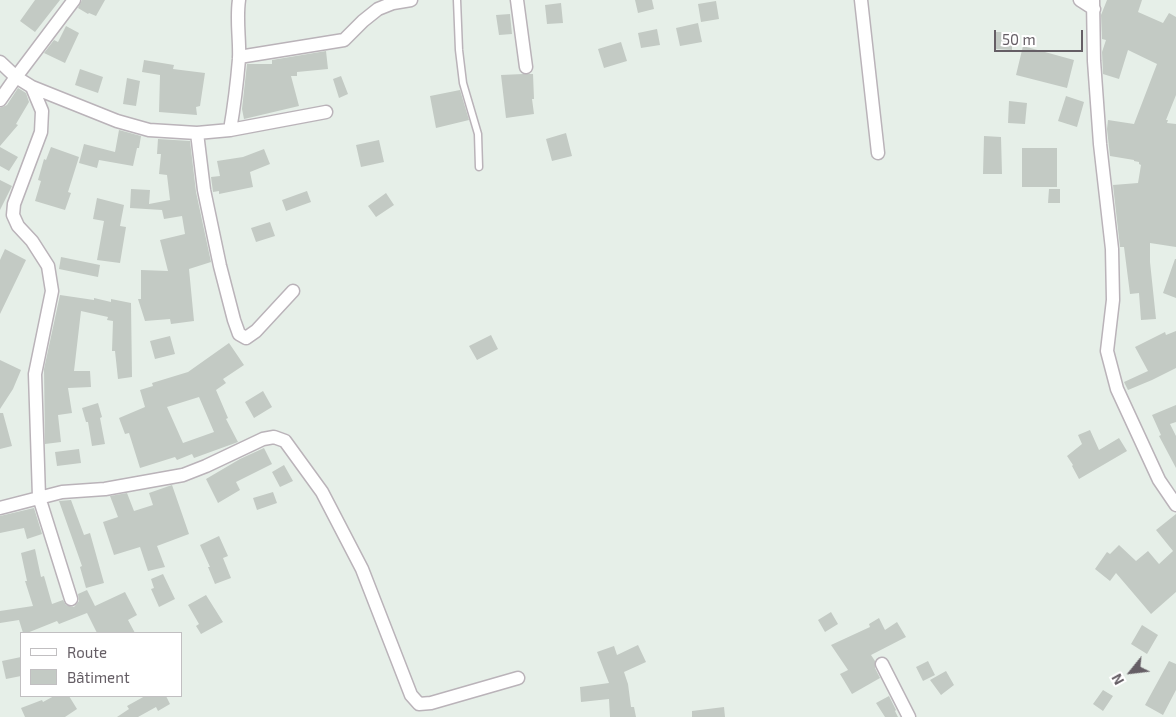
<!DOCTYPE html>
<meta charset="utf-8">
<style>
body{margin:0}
#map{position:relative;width:1176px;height:717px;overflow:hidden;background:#e6efe8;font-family:"Exo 2",sans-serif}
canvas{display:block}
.legend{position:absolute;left:20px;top:632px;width:162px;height:65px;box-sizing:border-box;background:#fff;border:1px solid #c1bfc1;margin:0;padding:6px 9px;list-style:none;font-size:15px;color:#655e65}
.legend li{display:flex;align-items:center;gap:10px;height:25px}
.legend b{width:25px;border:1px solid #c1bfc1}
.north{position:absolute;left:1106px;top:647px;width:50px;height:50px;-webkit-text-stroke:4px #fff;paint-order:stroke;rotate:241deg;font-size:14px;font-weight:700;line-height:20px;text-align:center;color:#655e65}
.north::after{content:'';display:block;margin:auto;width:18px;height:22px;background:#655e65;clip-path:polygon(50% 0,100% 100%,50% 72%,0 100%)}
.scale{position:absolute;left:994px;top:30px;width:89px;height:22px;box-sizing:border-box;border:2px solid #655e65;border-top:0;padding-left:6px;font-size:15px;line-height:18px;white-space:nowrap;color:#655e65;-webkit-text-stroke:4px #fff;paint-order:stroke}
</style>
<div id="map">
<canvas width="1176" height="717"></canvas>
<ul class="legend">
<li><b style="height:6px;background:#fff"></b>Route</li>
<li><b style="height:14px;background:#c3cac4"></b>Bâtiment</li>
</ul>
<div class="north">N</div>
<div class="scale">50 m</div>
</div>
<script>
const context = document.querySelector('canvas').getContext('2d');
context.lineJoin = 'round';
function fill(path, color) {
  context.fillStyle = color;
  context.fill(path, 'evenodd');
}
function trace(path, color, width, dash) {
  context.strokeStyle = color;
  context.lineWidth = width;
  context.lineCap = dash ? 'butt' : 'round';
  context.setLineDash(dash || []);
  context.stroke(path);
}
const building = new Path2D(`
 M35,0H60L35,32L20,21Z
 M82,0H105L96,16L89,13L88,14L78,8Z
 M635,0H652L654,9L638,13Z
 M1107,0H1142L1138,12L1163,23L1169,13L1176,17V95L1166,120H1168L1167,123L1176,124V247L1150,243V262L1156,319L1141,320L1139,293L1130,294L1124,247H1120L1113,185L1138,183L1141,165L1139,164V162L1134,161V160L1110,156L1107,129L1108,120L1134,124L1157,64L1128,50L1119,79L1103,74L1102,52L1106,40L1102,39L1101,15Z
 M716,1L719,19L701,22L698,4Z
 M561,3L563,23L547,24L545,5Z
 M510,14L512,34L499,35L496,15Z
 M698,23L702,42L680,46L676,28Z
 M66,26L79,33L65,63L44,53L54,40L58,42Z
 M657,29L660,45L641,48L638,33Z
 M996,32H1012V50L996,49Z
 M621,42L627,61L604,68L598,49Z
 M1023,46L1074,60L1067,88L1016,75Z
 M326,51L328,69L297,72V76H291L299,106L244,119L242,109L247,64H272V60Z
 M144,60L174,65L173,69L205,73L200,106L196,107L197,115L159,112L160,75L142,72Z
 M80,69L103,77L98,93L75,85Z
 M523,74H533L534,99H532L534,114L506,118L501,75Z
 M341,76L348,94L339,98L333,79Z
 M127,78L140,81L136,106L123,104Z
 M18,88L26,93L29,102L16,124L18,125L0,146V108L7,105Z
 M460,90L469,120L436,128L430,96Z
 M1066,96L1084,102L1077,127L1058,121Z
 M1009,101L1027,103L1025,124L1008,123Z
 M119,130L141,136L139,148H137L133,166L99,160L97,168L79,163L84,144L115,152Z
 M566,133L572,156L552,161L546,139Z
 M984,136L1001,137L1002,174H983Z
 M158,139L190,141L196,192L211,262L189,269L194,321L171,324L170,319L145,321L138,299H141V270L168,271L160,240L185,234L182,216L164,219L162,210L130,208L131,189L150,190L149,204L170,200L167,175L159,174L161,154H157Z
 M379,140L384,162L361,167L356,145Z
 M0,147L18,157L9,171L0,166Z
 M51,147L79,157L68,192L71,193L65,210L35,201L41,181L38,180L44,159L46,160Z
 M1022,148H1057V187H1022Z
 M264,149L270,164L250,172L253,187L219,194V191L213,192L211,177L220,176L217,161L243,157Z
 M0,180L12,186L0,210Z
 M1049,189H1060V203H1048Z
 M307,191L311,202L286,211L282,200Z
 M386,193L394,205L376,217L368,206Z
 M97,198L124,205L120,226L126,227L120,263L97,260L104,221L93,219Z
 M270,222L275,236L256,242L251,228Z
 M5,249L26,260L0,314V260Z
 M61,257L100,265L98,277L59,269Z
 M1175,259H1176V298L1163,293Z
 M60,295L94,300V298L111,302V299L131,303L132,377L118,379L115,351H112L113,321L107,320L108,317L81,311L74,371H90L91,387L68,388L72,413L58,415L61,442L45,444L44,369Z
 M1176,331V368L1152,380L1128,390L1124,382L1148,371L1135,347L1165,332L1166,335Z
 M491,335L498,349L477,360L469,346Z
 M170,336L175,354L155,359L150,341Z
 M229,343L244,365L223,379L226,383L216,390L228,418L226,419L238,442L194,458L192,454L177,460L175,457L140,468L129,433L125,434L119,418L145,407L140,390L153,386L152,383L188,372ZM199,397L214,432L183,443L167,407Z
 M0,360L21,370L13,389L0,409Z
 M263,391L272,407L254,418L245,402Z
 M98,403L102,417L100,418L105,444L92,446L88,422H86L82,408Z
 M1176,405V422L1170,424L1176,436V468L1159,436L1161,435L1152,415Z
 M0,413H3L12,446L0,449Z
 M1090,430L1099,450L1119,438L1127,451L1079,479L1072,466L1073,465L1067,456L1082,444L1078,435Z
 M264,448L272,464L236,482L240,490L218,503L206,479L240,459Z
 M79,449L81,463L57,466L55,452Z
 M284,465L293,481L280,487L272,472Z
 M172,485L189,534L157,546L165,567L148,571L140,547L114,555L103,522L118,517L110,496L127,493L134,511L153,505L149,493Z
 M273,492L277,503L257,510L253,498Z
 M71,500L84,535L90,533L104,583L86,588L80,567L82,566L59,501Z
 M34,508L42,534L27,539L24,528L0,533V516Z
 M1176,514V592L1151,614L1116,573L1110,581L1095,569L1107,552L1110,554L1119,545L1136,561L1148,551L1159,564L1173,551L1156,530Z
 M219,536L228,556L223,558L231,578L215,584L208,567H210L200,545Z
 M35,549L41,577L44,576L52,604L63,600L66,605L74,607L79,601L78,594L87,590L95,606L125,592L137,615L128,620L135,633H97L87,613L59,624L57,621L27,633H23L19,620L0,623V611L33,606L25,581H27L21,553Z
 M163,574L175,599L159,607L151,589L154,588L151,579Z
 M206,595L223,622L201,634L196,626L199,624L188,605Z
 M831,612L838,624L825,632L818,620Z
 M879,618L885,630L897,622L906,637L871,655L875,661V668L880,678L852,694L840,674L848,670L831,645L870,627L869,624Z
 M1142,625L1158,635L1147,654L1131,644Z
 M638,645L646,662L624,672L628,684L631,707H634L636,717H610L609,699L581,702L580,687L609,683L597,652L614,646L617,655Z
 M21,657V676L6,679L2,661Z
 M928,661L935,675L923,681L916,667Z
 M1169,661L1176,664V690L1163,715L1145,705Z
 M946,671L954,685L941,695L930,680Z
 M1103,690L1113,696L1103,711L1093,704Z
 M54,696H69L77,709L65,717H25L21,708L42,700L43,702Z
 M145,696H166L170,704L158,711L156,707L138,717H117L129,709L127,706Z
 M889,696L896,710L895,711L898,717H885L876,703Z
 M724,707L725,717H692V711Z`);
const lane = new Path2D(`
 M457,0L459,50L463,83L478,134L479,167`);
const street = new Path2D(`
 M517,0L526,67
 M861,0L878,153
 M1080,0L1094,9
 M1093,0L1094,61L1100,144L1112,249L1113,300L1107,351L1117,389L1159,480L1176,505
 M239,57L344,40L363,21L378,9L393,3L411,0
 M0,62L16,77L0,100
 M32,87L117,121L149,130L197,133L230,130L326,112
 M230,130C234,107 237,83 239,59C240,40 236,20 239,0
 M197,133L204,190L220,266L234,320L239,334L246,338L256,331L293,291
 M0,508L62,492L105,489L183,475L206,466L263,439L274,437L285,441L322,492L362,569L411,695L419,704L431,703L518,678
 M71,599L39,497L35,374L52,291L48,266L32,241L18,226L13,215L14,204L41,132L42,111L32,87L16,77L74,0
 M882,664L909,717`);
fill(building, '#c3cac4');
trace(lane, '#bab3b9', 9);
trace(street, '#bab3b9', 15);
trace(lane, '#fff', 6);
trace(street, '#fff', 12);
</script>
